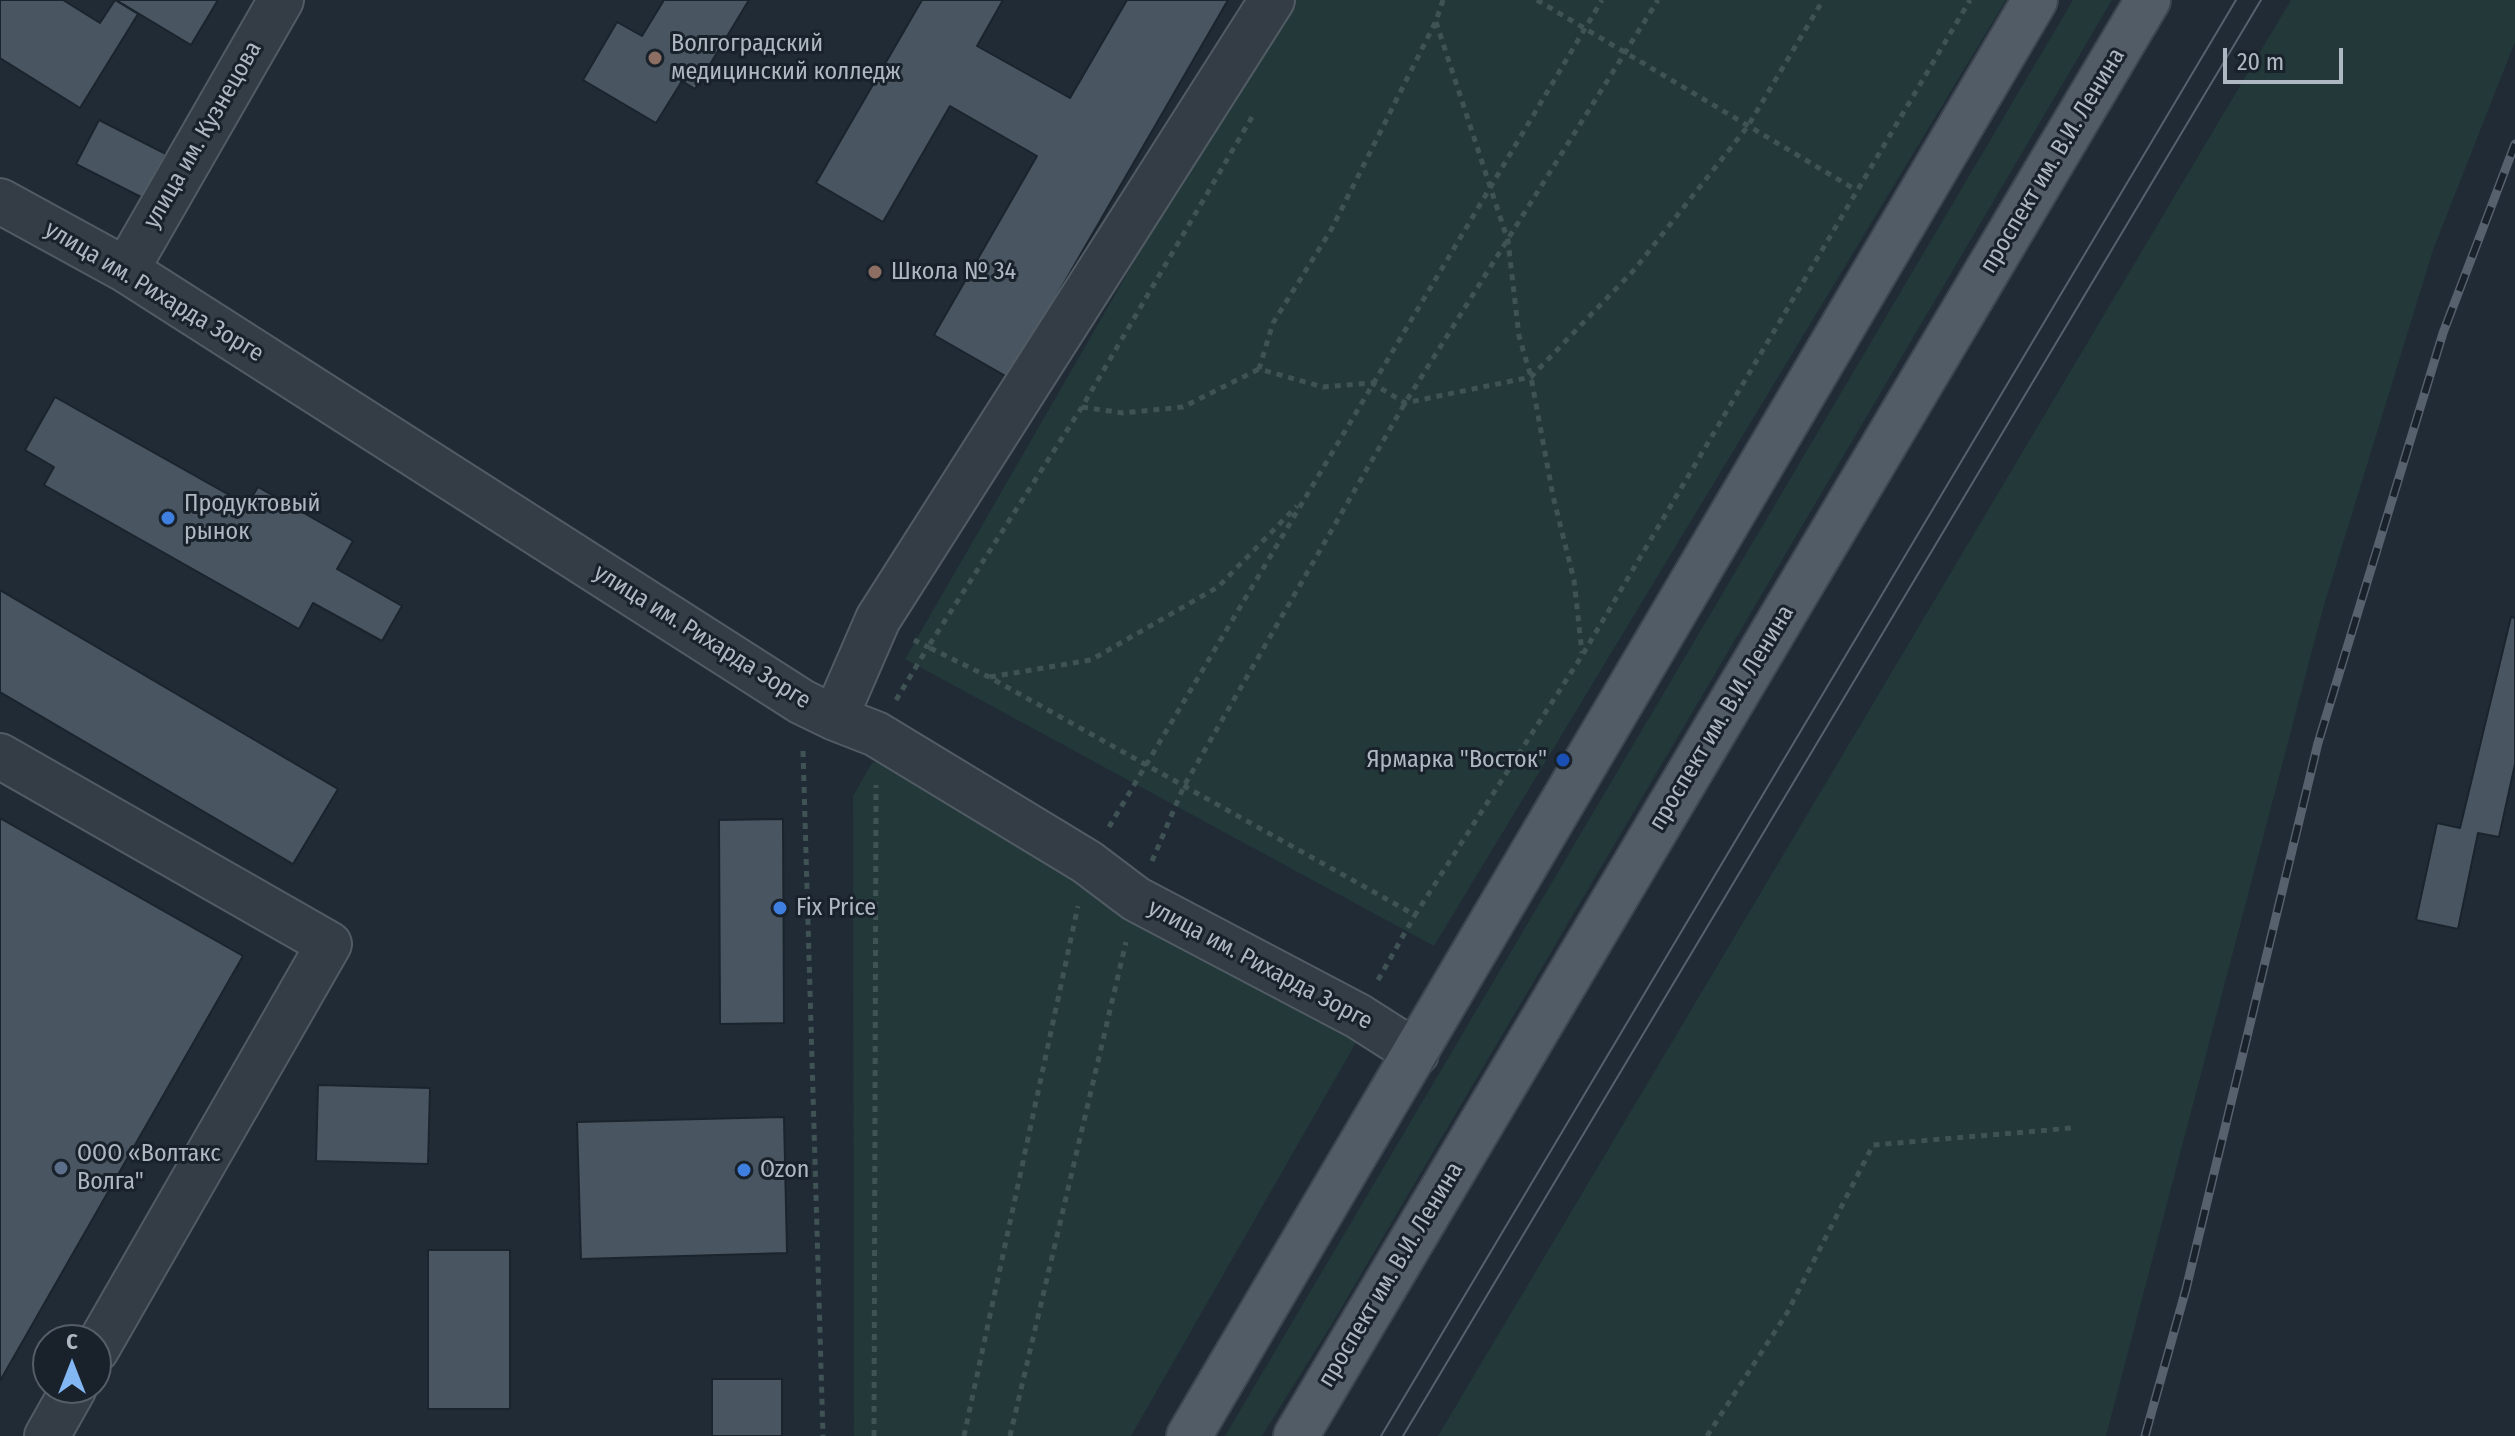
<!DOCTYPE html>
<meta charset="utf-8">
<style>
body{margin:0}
#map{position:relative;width:2515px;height:1436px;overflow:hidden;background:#202b36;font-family:"Fira Sans Condensed",sans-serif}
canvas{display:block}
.north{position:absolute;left:32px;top:1324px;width:80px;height:80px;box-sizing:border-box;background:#19222b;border:2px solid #555e68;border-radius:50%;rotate:0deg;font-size:22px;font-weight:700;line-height:32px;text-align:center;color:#aeb8c3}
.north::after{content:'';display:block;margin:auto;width:28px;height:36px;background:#83b7f3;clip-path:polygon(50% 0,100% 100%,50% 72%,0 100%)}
.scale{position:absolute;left:2223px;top:48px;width:120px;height:36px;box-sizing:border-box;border:4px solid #aeb8c3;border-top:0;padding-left:10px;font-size:24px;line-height:28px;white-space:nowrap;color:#aeb8c3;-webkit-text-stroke:6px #19222b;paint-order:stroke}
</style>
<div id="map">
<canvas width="2515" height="1436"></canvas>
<div class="north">С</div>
<div class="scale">20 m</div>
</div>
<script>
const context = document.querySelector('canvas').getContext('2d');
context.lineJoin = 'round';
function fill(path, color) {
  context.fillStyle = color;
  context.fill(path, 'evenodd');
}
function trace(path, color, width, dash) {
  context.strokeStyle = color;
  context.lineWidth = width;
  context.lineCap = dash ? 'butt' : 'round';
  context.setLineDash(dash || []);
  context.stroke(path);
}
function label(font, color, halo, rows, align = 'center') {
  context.font = font + ' "Fira Sans Condensed",sans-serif';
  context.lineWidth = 6;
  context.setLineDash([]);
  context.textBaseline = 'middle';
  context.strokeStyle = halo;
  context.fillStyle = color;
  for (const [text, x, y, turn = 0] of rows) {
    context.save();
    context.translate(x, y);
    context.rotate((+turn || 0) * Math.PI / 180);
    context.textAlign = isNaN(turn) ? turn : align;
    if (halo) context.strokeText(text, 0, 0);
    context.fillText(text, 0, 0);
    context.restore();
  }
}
const green = new Path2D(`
 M1285,0H2006L1434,946L905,659Z
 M2073,0H2112L1330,1327L1262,1436H1225Z
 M2291,0H2515V42L2433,250L2324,605L2106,1436H1438Z
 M914,753L1362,1032L1131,1436H854L853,796L872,763Z`);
const building = new Path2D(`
 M0,0H63L100,23L115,0L138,14L80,108L0,58Z
 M116,0H218L191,45Z
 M664,0H749L695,89L682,81L656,123L583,80L617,22L642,36Z
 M922,0H1003L977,46L1070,98L1127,0H1228L1009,378L934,335L1037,156L950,106L883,222L816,183Z
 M99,120L166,154L143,198L76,164Z
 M55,397L247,505L258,487L353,541L337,569L402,606L382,641L313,603L299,629L44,485L54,467L25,450Z
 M0,590L338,789L293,864L0,692Z
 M2511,617L2515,618V764L2499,837L2478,833L2458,929L2416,920L2437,823L2460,828Z
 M0,818L243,956L0,1381Z
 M783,819L784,1023L720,1024L719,820Z
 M318,1085L430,1088L428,1164L316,1161Z
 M784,1117L787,1253L581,1259L577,1122Z
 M428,1250H510V1409H428Z
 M712,1379H782V1436H712Z`);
const path = new Path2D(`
 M1443,0L1436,21L1331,230L1273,323L1259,369L1323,387L1372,383L1405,403L1531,377L1634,270L1748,126L1823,0
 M1537,0L1856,190
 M1436,22L1508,241L1519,336L1531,377L1553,496L1574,580L1582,653
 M1252,117L1082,407L928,647L989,677L1415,915L1583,654L1970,0
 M1082,407L1123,413L1183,407L1259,369
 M990,677L1091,660L1218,587L1297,506
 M896,700L928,647L914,640
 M803,751L823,1436
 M1109,827L1602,0
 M1152,861L1184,786L1405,403L1658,0
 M1378,980L1415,915
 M874,1436L876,785
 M964,1436L1078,906
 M1010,1436L1126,942
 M1707,1436L1787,1313L1873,1145L2072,1128`);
const minor = new Path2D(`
 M0,201L126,270L802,702L835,718L876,734L1087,862L1136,899L1358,1016L1416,1053
 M126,270L281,0
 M835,718L878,619L1272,0
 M0,756L329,944L96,1350
 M47,1436L74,1388`);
const major = new Path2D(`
 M1189,1436L2035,0
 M1296,1436L2148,0`);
const tram = new Path2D(`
 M1381,1436L2236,0
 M1403,1436L2261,0`);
const rail = new Path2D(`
 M2145,1436L2186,1289L2318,743L2443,333L2515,144`);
const markers = [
 [655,58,8,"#8d6e63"],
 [875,272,8,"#8d6e63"],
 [168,518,8,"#3f7fe0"],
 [1563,760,8,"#1a4fb4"],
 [780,908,8,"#3f7fe0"],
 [61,1168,8,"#5c6f8a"],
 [744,1170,8,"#3f7fe0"]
];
const poiNames = [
 ["Волгоградский",671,44],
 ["медицинский колледж",671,72],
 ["Школа № 34",891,272],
 ["Продуктовый",184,504],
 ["рынок",184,532],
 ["Ярмарка \"Восток\"",1547,760,"right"],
 ["Fix Price",796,908],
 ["ООО «Волтакс",77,1154],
 ["Волга\"",77,1182],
 ["Ozon",760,1170]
];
const streetNames = [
 ["улица им. Кузнецова",203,135,-60],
 ["проспект им. В.И. Ленина",2053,161,-59],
 ["улица им. Рихарда Зорге",154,292,31],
 ["улица им. Рихарда Зорге",702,637,32],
 ["проспект им. В.И. Ленина",1722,718,-59],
 ["улица им. Рихарда Зорге",1260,965,28],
 ["проспект им. В.И. Ленина",1391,1275,-59]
];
fill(green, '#233838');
fill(building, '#495662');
trace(building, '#1b242d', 2);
trace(minor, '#515b64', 48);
trace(major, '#3d4650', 48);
trace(path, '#405354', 5, [6, 6]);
trace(minor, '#343d46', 44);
trace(major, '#525c67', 44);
trace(tram, '#56616d', 2);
trace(rail, '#56616d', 9);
trace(rail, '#19222b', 6, [18]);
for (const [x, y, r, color] of markers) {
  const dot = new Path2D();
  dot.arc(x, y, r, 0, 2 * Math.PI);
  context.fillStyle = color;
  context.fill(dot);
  trace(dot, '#19222b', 3);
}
label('24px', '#aeb8c3', '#19222b', poiNames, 'left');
label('24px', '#aeb8c3', '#19222b', streetNames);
</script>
